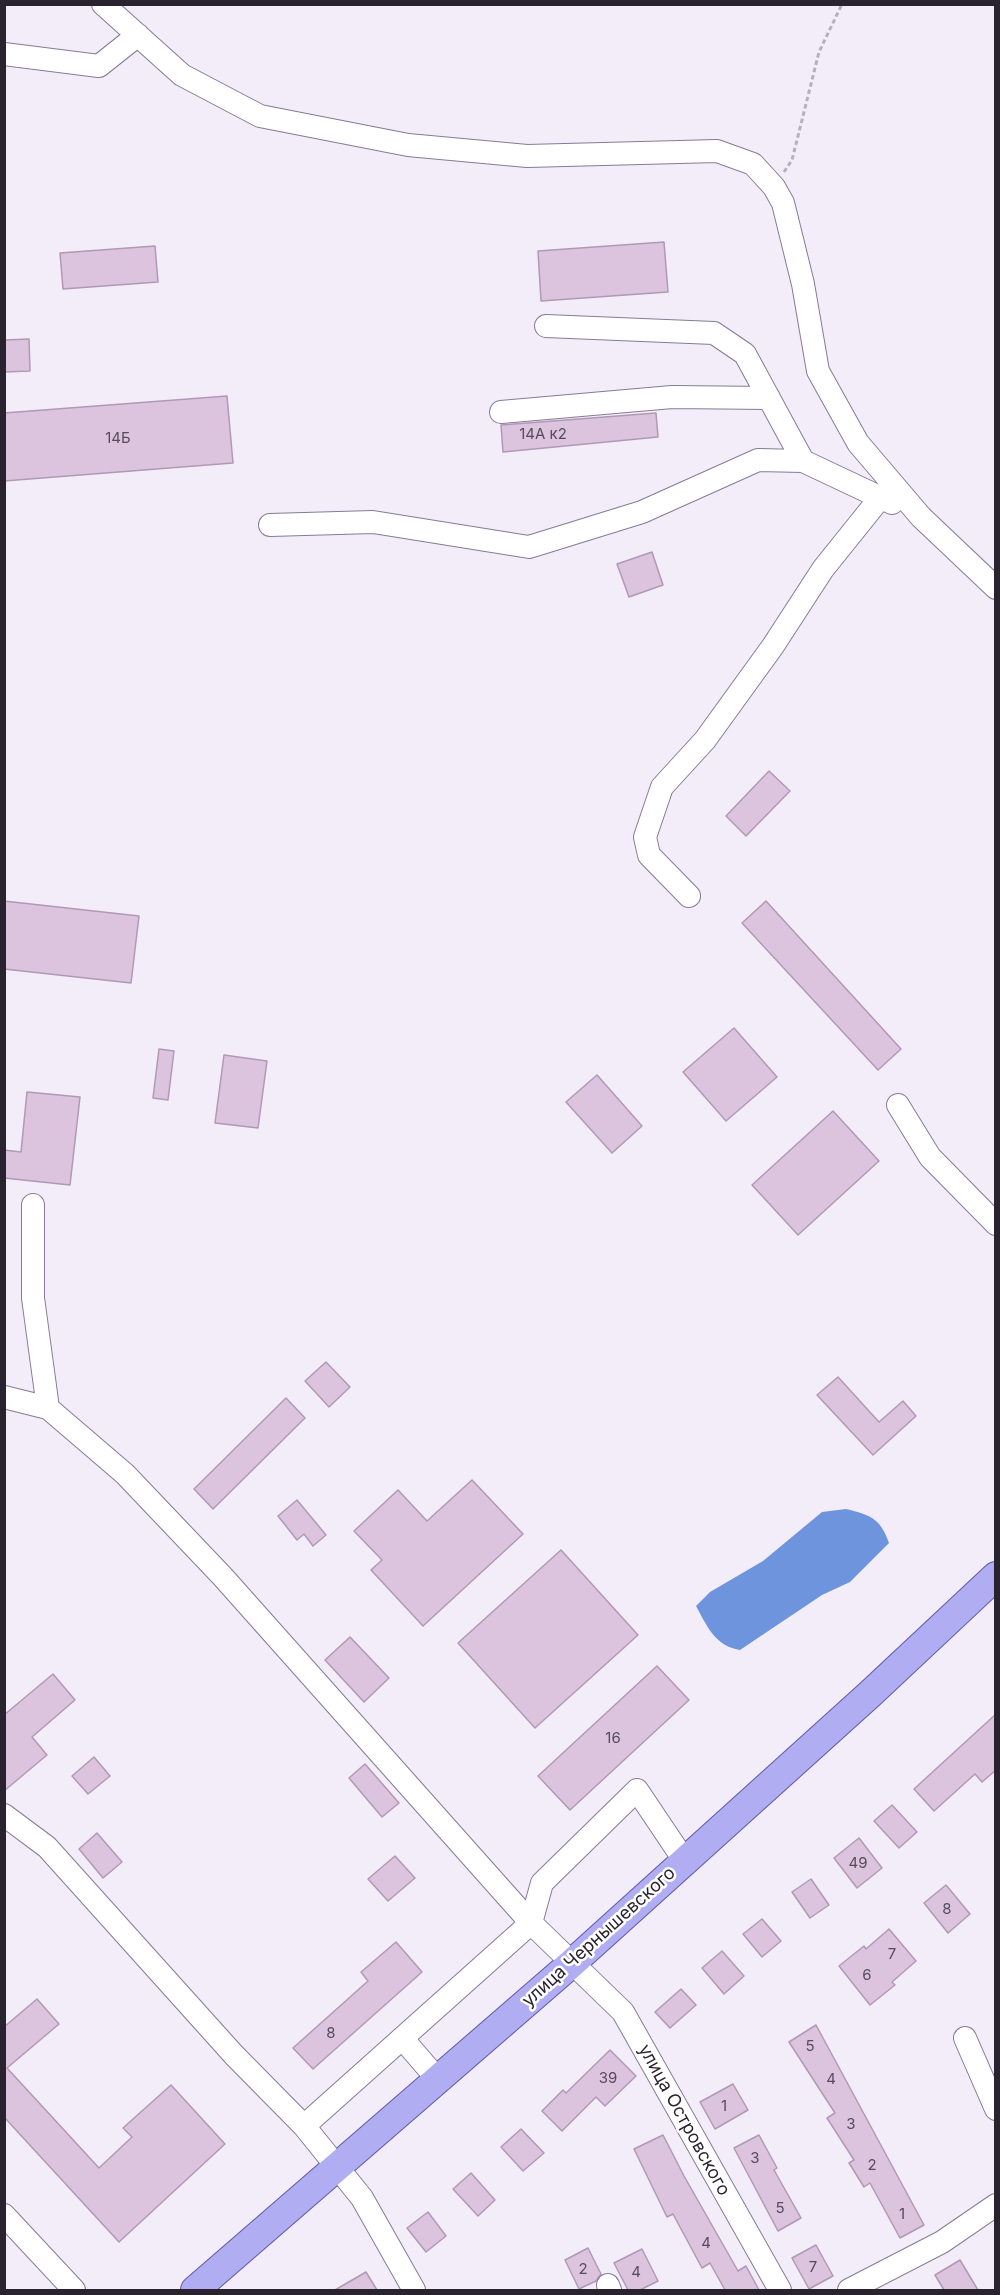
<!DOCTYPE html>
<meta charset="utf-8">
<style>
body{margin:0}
#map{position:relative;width:1000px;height:2295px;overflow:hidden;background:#f3edfa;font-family:Inter,sans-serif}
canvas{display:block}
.frame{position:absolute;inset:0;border:6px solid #29232f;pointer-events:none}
</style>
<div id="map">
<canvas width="1000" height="2295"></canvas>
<div class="frame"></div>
</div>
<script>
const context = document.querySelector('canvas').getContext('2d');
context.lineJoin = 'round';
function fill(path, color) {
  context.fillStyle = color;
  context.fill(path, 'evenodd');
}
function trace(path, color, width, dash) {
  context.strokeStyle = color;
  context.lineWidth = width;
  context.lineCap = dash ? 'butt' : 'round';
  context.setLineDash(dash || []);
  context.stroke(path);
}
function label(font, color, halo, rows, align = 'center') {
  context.font = font + ' Inter,sans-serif';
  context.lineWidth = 5;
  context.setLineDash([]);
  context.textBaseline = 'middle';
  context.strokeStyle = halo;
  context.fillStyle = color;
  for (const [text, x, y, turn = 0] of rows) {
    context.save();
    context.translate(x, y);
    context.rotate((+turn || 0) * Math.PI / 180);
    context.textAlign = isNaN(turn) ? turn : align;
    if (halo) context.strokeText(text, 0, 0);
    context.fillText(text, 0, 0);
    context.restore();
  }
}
const water = new Path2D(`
 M846,1509C871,1515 881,1519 889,1543L850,1582L822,1595L740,1650C715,1646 707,1626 696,1606L710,1592L763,1561L822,1512Z`);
const building = new Path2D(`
 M664,242L668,292L541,301L538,251Z
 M155,246L158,282L63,289L60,253Z
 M29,339L30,371L4,372V340Z
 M227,396L233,463L4,481V413Z
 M656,413L658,437L503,452L501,425Z
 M652,552L663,585L629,597L617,564Z
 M769,771L790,791L746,836L726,816Z
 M4,901L139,916L131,983L4,969Z
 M766,901L901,1049L878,1070L742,923Z
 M734,1028L777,1077L726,1121L683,1072Z
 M159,1049L174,1051L168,1100L153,1098Z
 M224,1055L267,1061L258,1128L215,1123Z
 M597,1075L642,1126L612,1153L566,1102Z
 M27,1092L80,1097L70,1185L4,1178V1150L21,1152Z
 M833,1111L879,1161L798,1235L752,1185Z
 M326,1362L350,1387L329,1407L305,1381Z
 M838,1377L879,1422L903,1401L916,1416L873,1455L817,1395Z
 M286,1398L305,1418L213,1509L194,1489Z
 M472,1480L523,1534L423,1626L371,1570L382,1560L354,1531L398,1490L427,1521Z
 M297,1500L326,1535L313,1546L304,1534L297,1540L278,1516Z
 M561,1550L638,1635L535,1728L458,1643Z
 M350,1637L389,1678L364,1702L325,1660Z
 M657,1666L689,1700L570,1810L538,1776Z
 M53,1674L75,1700L32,1737L47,1755L4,1791V1715Z
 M996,1714V1770L982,1782L975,1774L934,1811L914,1789Z
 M94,1757L110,1776L88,1794L72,1776Z
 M365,1764L399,1803L382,1817L349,1778Z
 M892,1805L917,1832L899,1848L874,1821Z
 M97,1833L122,1862L103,1878L79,1849Z
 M859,1838L882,1868L857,1888L834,1858Z
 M395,1856L415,1878L388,1901L368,1879Z
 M811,1879L829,1905L810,1918L792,1892Z
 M946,1885L970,1914L948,1933L924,1903Z
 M762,1919L781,1941L762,1957L743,1934Z
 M889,1929L916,1961L892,1982L895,1985L870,2005L839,1966L864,1946L866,1949Z
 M396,1942L422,1972L313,2069L293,2048L368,1981L361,1972Z
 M722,1951L744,1976L724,1994L702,1968Z
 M681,1989L696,2005L670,2028L655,2012Z
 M37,1999L59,2024L7,2068L99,2168L132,2137L123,2128L171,2085L225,2144L119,2242L4,2117V2027Z
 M816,2025L924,2225L900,2238L870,2183L864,2187L849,2163L854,2160L827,2118L835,2113L789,2042Z
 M610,2050L636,2076L605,2106L596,2097L562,2131L542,2111L563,2090L566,2093Z
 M733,2084L748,2110L715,2129L700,2102Z
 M521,2129L544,2153L523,2171L501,2147Z
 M663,2135L684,2176L738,2271L746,2266L759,2290H725L710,2263L702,2268L673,2214L667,2217L634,2149Z
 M759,2135L777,2168L774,2170L801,2218L778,2231L734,2148Z
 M471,2173L495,2200L478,2216L453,2189Z
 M428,2212L446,2236L426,2252L407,2228Z
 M816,2245L833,2276L809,2289L792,2258Z
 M588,2248L601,2274L596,2281L579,2289L565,2260Z
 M642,2249L658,2281L640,2290H628L614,2263Z
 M960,2260L978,2290H944L935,2275Z
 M366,2272L377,2290H335Z`);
const path = new Path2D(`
 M784,172L792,160L819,52L842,4`);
const minor = new Path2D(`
 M103,4L182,75L260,116L408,145L527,156L717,151L753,164L774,187L783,203L803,284L818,371L858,443L921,517L996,588
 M4,54L99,66L138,35
 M546,326L714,333L745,354L803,461L892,503
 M501,412L672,397L769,398
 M270,525L373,522L529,547L642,512L758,460L803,461
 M689,896L649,855L645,837L662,787L705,740L773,646L823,569L880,498
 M898,1105L930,1157L996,1224
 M33,1205V1298L48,1408
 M4,1397L48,1408L125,1474L223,1577L531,1923L623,2012L780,2290
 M4,1815L47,1847L234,2055L304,2126L362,2198L414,2290
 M402,2038L439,2081
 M965,2038L996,2109
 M304,2126L531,1923L542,1883L637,1790L684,1860
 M4,2215L74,2290
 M608,2285L610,2290
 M849,2290L942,2242L996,2205`);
const major = new Path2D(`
 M195,2290L571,1964L870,1694L996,1576`);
const numberNames = [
 ["14А к2",543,434],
 ["14Б",118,438],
 ["16",613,1738],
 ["49",858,1863],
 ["8",947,1909],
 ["7",892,1954],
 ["6",867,1975],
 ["8",331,2033],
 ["5",810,2046],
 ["39",608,2078],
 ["4",831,2079],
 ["1",724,2106],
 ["3",851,2124],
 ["3",755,2158],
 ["2",872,2165],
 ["5",780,2208],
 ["1",902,2214],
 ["4",706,2243],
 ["7",813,2267],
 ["2",583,2269],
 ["4",636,2272]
];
const streetNames = [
 ["улица Чернышевского",599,1937,-42],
 ["улица Островского",684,2120,61]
];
fill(water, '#6e94dd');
fill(building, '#dcc4df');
trace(building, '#b099b4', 1.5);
trace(minor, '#887a97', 24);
trace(major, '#5f59a8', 30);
trace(path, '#b6b0bd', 3, [4.5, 3]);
trace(minor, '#fff', 22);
trace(major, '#b0adf2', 28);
label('15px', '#564b5b', null, numberNames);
label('18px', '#29232f', '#fff', streetNames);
</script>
